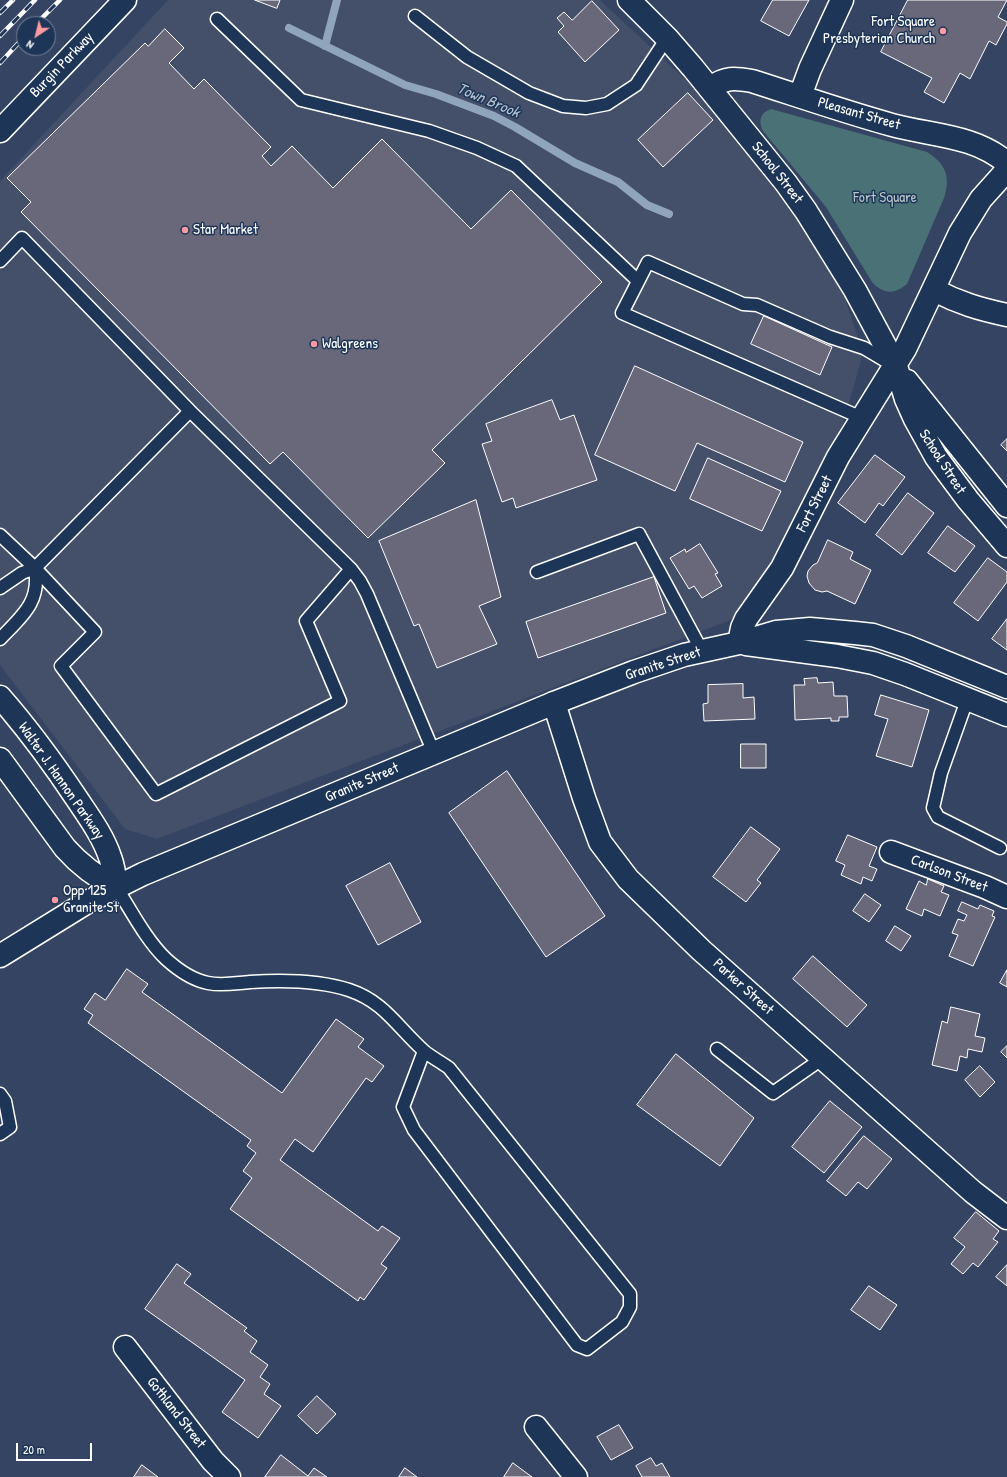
<!DOCTYPE html>
<style>
body{margin:0}
#map{position:relative;width:1007px;height:1477px;overflow:hidden;background:#344462;font-family:"Patrick Hand",sans-serif}
canvas{display:block}
.north{position:absolute;left:16px;top:16px;width:40px;height:40px;box-sizing:border-box;background:#1d3557;border:1px solid #77869a;border-radius:50%;rotate:215deg;font-size:11px;font-weight:700;line-height:16px;text-align:center;color:#fff}
.north::after{content:'';display:block;margin:auto;width:14px;height:18px;background:#ff9aa2;clip-path:polygon(50% 0,100% 100%,50% 72%,0 100%)}
.scale{position:absolute;left:16px;top:1443px;width:76px;height:18px;box-sizing:border-box;border:2px solid #fff;border-top:0;padding-left:5px;font-size:12px;line-height:14px;white-space:nowrap;color:#fff;-webkit-text-stroke:3px #1d3557;paint-order:stroke}
</style>
<div id="map">
<canvas width="1007" height="1477"></canvas>
<div class="north">N</div>
<div class="scale">20 m</div>
</div>
<script>
const context = document.querySelector('canvas').getContext('2d');
context.lineJoin = 'round';
function fill(path, color) {
  context.fillStyle = color;
  context.fill(path, 'evenodd');
}
function trace(path, color, width, dash) {
  context.strokeStyle = color;
  context.lineWidth = width;
  context.lineCap = dash ? 'butt' : 'round';
  context.setLineDash(dash || []);
  context.stroke(path);
}
function label(font, color, halo, rows, align = 'center') {
  context.font = font + ' "Patrick Hand",sans-serif';
  context.lineWidth = 3;
  context.setLineDash([]);
  context.textBaseline = 'middle';
  context.strokeStyle = halo;
  context.fillStyle = color;
  for (const [text, x, y, turn = 0] of rows) {
    context.save();
    context.translate(x, y);
    context.rotate((+turn || 0) * Math.PI / 180);
    context.textAlign = isNaN(turn) ? turn : align;
    if (halo) context.strokeText(text, 0, 0);
    context.fillText(text, 0, 0);
    context.restore();
  }
}
const built = new Path2D(`
 M168,0H600L701,94L829,250L863,353L838,442L757,610L157,839L125,829L0,665V181Z`);
const green = new Path2D(`
 M771,109L927,152C946,164 951,177 944,198L907,284C894,295 883,294 872,282L826,207L763,131C758,120 760,113 771,109Z`);
const stream = new Path2D(`
 M289,28L405,85L436,94L494,116L515,127L575,163L618,182L647,205L669,214
 M325,46L337,0`);
const building = new Path2D(`
 M255,0H280L277,8Z
 M773,0H809L789,36L761,21Z
 M908,0H1007L998,17L1007,22V24L996,45L989,41L970,79L960,73L944,103L924,92L932,78L881,52Z
 M592,1L619,30L585,62L558,32L564,26L557,18L564,12L572,20Z
 M165,29L184,48L169,63L194,89L204,79L271,147L262,156L271,166L292,146L333,188L382,139L471,229L511,190L602,282L432,450L445,463L368,538L283,452L270,464L21,212L31,202L7,178L145,43L148,46Z
 M688,93L713,120L663,167L638,140Z
 M764,316L832,347L820,375L751,344Z
 M635,366L803,442L785,482L697,443L675,491L595,455Z
 M552,400L560,420L574,415L597,480L516,508L513,498L502,502L482,444L492,441L486,424Z
 M1007,439V451L1001,445Z
 M875,455L905,477L883,506L879,503L865,523L838,503Z
 M708,458L781,491L762,531L690,499Z
 M908,493L934,513L902,555L876,535Z
 M476,500L501,597L479,606L497,644L437,668L419,624L414,626L379,541Z
 M948,526L975,546L955,572L928,553Z
 M828,540L853,552L850,559L871,570L855,604L827,591L822,592L815,590L809,583L807,576L808,571L813,565L817,563Z
 M700,544L718,573L715,574L722,586L702,598L694,586L689,589L670,558L685,549L686,552Z
 M988,558L1007,572V582L978,621L954,603Z
 M654,577L666,613L538,658L526,622Z
 M1007,619V650L992,639Z
 M817,678L818,683L833,682L834,696H847L848,717H839V721H831V718L795,720L794,685H805L804,679Z
 M743,684V698L754,697L755,719L704,721L703,704L708,703V685Z
 M881,695L929,710L912,767L876,756L888,719L875,715Z
 M741,744H766V768H741Z
 M507,771L605,916L546,957L449,813Z
 M751,827L780,849L757,880L761,883L746,902L713,877Z
 M848,835L877,847L869,866L877,869L872,881L863,877L861,884L841,875L845,865L836,861Z
 M390,863L421,922L378,945L346,886Z
 M928,879L944,886L941,892L949,895L940,916L924,909L922,916L906,909L919,881L926,885Z
 M865,894L881,905L869,922L853,911Z
 M962,902L978,909L980,905L994,911L992,916L995,917L973,966L949,956L958,935L952,933L958,919L964,921L967,915L958,911Z
 M895,926L911,936L901,951L886,941Z
 M813,956L867,1005L847,1027L793,979Z
 M127,969L148,984L142,992L282,1093L336,1019L364,1039L358,1047L384,1066L372,1082L366,1078L313,1152L295,1139L280,1160L378,1231L382,1226L400,1238L381,1264L387,1268L364,1300L360,1297L358,1301L230,1209L252,1178L243,1171L256,1153L247,1146L251,1140L88,1023L93,1015L84,1009L95,993L105,1000Z
 M1007,970V987L1000,983Z
 M951,1007L980,1014L975,1036L985,1038L982,1052L968,1049L967,1058L960,1056L957,1071L932,1065L942,1021L947,1023Z
 M1007,1046V1058L1001,1052Z
 M676,1054L754,1118L720,1166L637,1105Z
 M980,1066L995,1082L980,1097L965,1080Z
 M830,1101L862,1127L824,1173L792,1147Z
 M864,1136L892,1159L867,1189L858,1182L846,1196L827,1181Z
 M976,1212L999,1231L993,1239L998,1242L978,1267L973,1263L963,1274L951,1264L965,1247L954,1238Z
 M177,1264L191,1274L184,1283L247,1328L244,1331L257,1341L250,1352L268,1365L260,1377L270,1384L264,1394L281,1406L258,1438L222,1412L245,1380L145,1309Z
 M1007,1265V1286L996,1277Z
 M869,1286L897,1305L880,1330L851,1310Z
 M317,1396L336,1414L317,1434L298,1416Z
 M619,1425L633,1448L611,1460L597,1437Z
 M281,1455L308,1476L314,1468L327,1477H265Z
 M651,1458L656,1466L662,1463L670,1477H642L636,1466Z
 M513,1463L532,1477H504Z
 M142,1465L158,1477H134Z
 M405,1468L417,1477H399Z`);
const lane = new Path2D(`
 M415,16L467,57L529,93L563,106L586,108L607,104L636,85L667,38
 M217,19L301,100L429,131L477,148L516,166L638,281
 M0,261L22,238L190,411L351,569L360,581L367,594L434,753
 M862,418L622,313L648,262L743,304L757,305L830,337L864,348L891,364
 M0,535L35,568L95,632L61,666L156,794L340,701L306,621L351,569
 M537,572L639,534L702,651
 M0,588L22,573L35,568L190,411
 M0,639C22,616 41,602 35,568
 M967,700L941,773L933,808L938,817L1000,848
 M116,887C131,910 146,940 166,959C177,969 193,980 208,983C222,986 236,983 250,982C282,980 318,980 349,990C385,1002 397,1027 424,1051C431,1057 441,1062 449,1068L630,1294V1307L622,1322L587,1349L577,1345L414,1130L403,1107L424,1051
 M717,1049L773,1093L823,1058
 M0,1094L5,1101L10,1127L0,1134`);
const street = new Path2D(`
 M710,88C726,77 734,78 752,81C799,96 845,112 892,125C933,136 974,135 1007,163
 M800,96L810,69L842,0
 M554,703L584,798L600,842L628,879L701,950L973,1192L1007,1218
 M891,852L985,887L1007,897
 M125,1347L213,1461L229,1477
 M536,1427L576,1477`);
const secondary = new Path2D(`
 M629,0L667,38L693,68L786,183L806,211L855,290L896,366L906,399L915,419L936,457L968,500L1007,546
 M934,290C959,303 979,309 1007,315
 M907,381L1007,506
 M739,643L742,628L746,619L782,568L838,457L905,349L960,233L981,199L1007,170
 M746,644L837,656L873,663L905,674L1007,715
 M0,697C28,729 53,763 77,799C89,817 103,836 110,857C114,867 115,877 116,887
 M0,759L65,848C80,865 96,877 116,887
 M0,956L89,901L143,874L554,703L634,672L684,655L739,643L776,632L810,629L855,633L873,635L906,646L1007,687`);
const primary = new Path2D(`
 M0,131L125,0`);
const rail = new Path2D(`
 M0,13L13,0
 M36,24L60,0
 M0,36L35,0
 M0,63L24,37`);
const markers = [
 [943,31,4,"#ff9aa2"],
 [185,230,4,"#ff9aa2"],
 [314,344,4,"#ff9aa2"],
 [55,900,4,"#ff9aa2"]
];
const poiNames = [
 ["Fort Square",935,22,"right"],
 ["Presbyterian Church",935,39,"right"],
 ["Star Market",193,230],
 ["Walgreens",322,344],
 ["Opp 125",63,891],
 ["Granite St",63,908]
];
const streetNames = [
 ["Burgin Parkway",62,65,-46],
 ["Pleasant Street",859,114,16],
 ["School Street",777,173,52],
 ["School Street",942,462,57],
 ["Fort Street",815,504,-63],
 ["Granite Street",663,664,-18],
 ["Walter J. Hannon Parkway",61,781,55],
 ["Granite Street",362,783,-23],
 ["Carlson Street",949,874,21],
 ["Parker Street",743,987,42],
 ["Gothland Street",176,1413,52]
];
const parkNames = [
 ["Fort Square",885,198]
];
const waterNames = [
 ["Town Brook",488,101,23]
];
fill(built, '#444f6a');
fill(green, '#4a7175');
trace(stream, '#90a5bb', 8);
fill(building, '#69687b');
trace(building, '#fff', 1);
trace(lane, '#fff', 15);
trace(street, '#fff', 25);
trace(secondary, '#fff', 25);
trace(primary, '#fff', 25);
trace(lane, '#1d3557', 12);
trace(street, '#1d3557', 22);
trace(secondary, '#1d3557', 22);
trace(primary, '#1d3557', 22);
trace(rail, '#fff', 4.5);
trace(rail, '#1d3557', 3, [9]);
for (const [x, y, r, color] of markers) {
  const dot = new Path2D();
  dot.arc(x, y, r, 0, 2 * Math.PI);
  context.fillStyle = color;
  context.fill(dot);
  trace(dot, '#1d3557', 1.5);
}
label('15px', '#fff', '#1d3557', poiNames, 'left');
label('15px', '#fff', '#1d3557', streetNames);
label('15px', '#b7c6c8', '#1d3557', parkNames);
label('italic 16px', '#b5c3d1', '#1d3557', waterNames);
</script>
